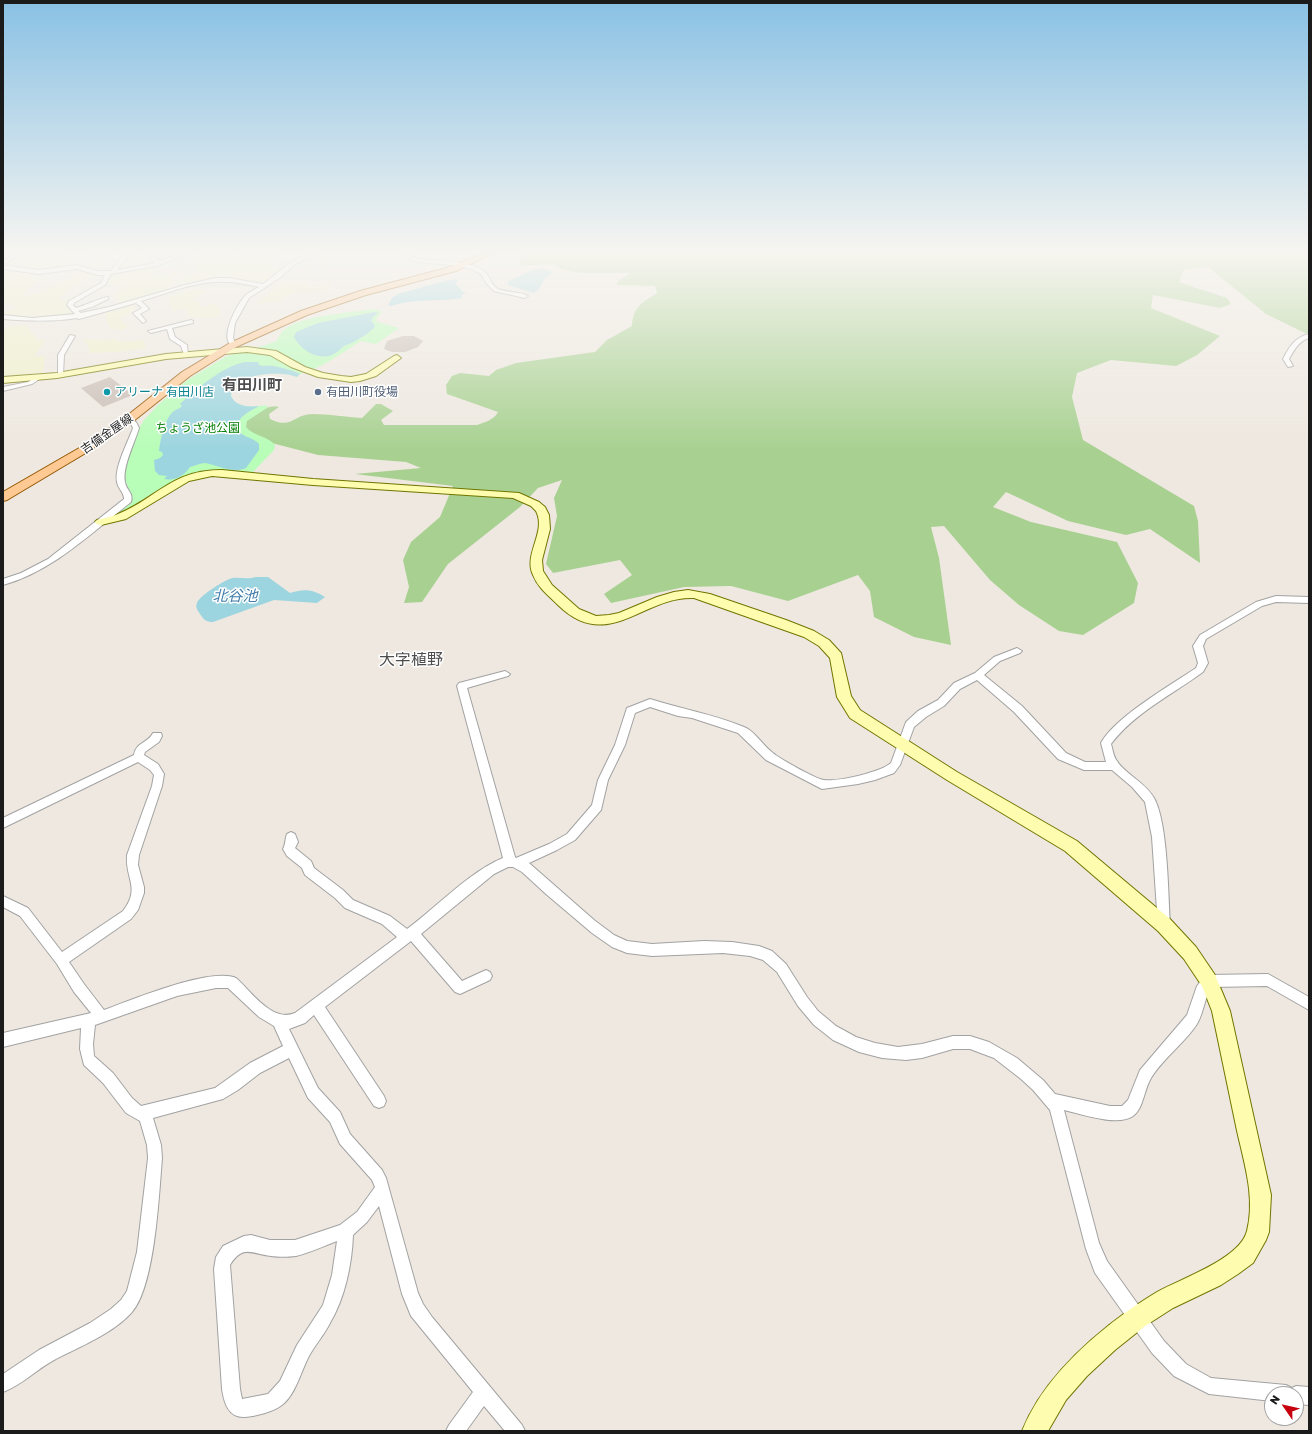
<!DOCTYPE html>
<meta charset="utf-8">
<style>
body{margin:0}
#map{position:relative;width:1312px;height:1434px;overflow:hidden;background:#eee8e0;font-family:"Golos Text",sans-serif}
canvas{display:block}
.frame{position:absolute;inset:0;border:4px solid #1b1b1b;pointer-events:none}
.north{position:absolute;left:1264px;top:1386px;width:40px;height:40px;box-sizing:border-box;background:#fff;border:1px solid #a4a4a4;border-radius:50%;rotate:304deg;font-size:11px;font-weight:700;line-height:16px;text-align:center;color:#1b1b1b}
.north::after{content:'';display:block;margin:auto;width:14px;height:18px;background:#c7000f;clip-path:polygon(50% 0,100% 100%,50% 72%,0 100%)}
</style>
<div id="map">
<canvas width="1312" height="1434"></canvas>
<div class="frame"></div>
<div class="north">N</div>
</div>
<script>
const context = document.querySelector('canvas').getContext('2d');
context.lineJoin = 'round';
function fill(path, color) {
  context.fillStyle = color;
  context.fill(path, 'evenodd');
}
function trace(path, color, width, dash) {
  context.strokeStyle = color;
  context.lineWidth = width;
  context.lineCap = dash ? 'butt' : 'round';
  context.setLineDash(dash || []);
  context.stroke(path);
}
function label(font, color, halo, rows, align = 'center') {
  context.font = font + ' "Golos Text","Noto Sans JP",sans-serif';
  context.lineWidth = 3;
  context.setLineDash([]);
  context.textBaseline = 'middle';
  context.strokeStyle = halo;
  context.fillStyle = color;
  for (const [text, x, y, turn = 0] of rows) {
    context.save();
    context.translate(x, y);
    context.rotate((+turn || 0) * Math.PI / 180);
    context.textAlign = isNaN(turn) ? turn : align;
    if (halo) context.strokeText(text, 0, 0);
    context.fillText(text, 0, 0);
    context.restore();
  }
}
const farmland = new Path2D(`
 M34,250H56L80,261L72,263V267L40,271L20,268L22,266L20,264L5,263L14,257H19Z
 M108,250L113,251L110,260L103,264L96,271L82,266Z
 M138,250H145H143V254L146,255L137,268L116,271L127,254Z
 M177,250H193L160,262L156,258Z
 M203,250H238L233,257L246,255L248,250H284L279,257L280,261H277L271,265L274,270L281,269L279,273L267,281L252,282L216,278L185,284L186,282H174L180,278L194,275L197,269L194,265L182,270L176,264L201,254L198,253Z
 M322,257H341L369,260L362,263L336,260L326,269L323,268L326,264L320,262L312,267L306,269L311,263Z
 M152,266L154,276H167L179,269L180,271L175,277L171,279L173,281L167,291L117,304L119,298L112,296L126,286L105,284L110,274Z
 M3,268L45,271L24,294L26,296L41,292L86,271L98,274L75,285L69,291L59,296L61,298L60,299L62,301L78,294H85L66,304L72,315L50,319L43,316L29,315L17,317L3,315V312L20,306L3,304Z
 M309,282L310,288L332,284L331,287L324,291L297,292L281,299L280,301L258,304L262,298L284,283Z
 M207,290L196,297L194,303L199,302L203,308L214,303L220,309L219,316L208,318L190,316L184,308L172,311L169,296L186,291Z
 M130,304L136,309L120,318L128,327L123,330L113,329L109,327L104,312Z
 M26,325L38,341L46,339L34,356H45L43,374L5,376L3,370V332L8,327Z
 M84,339L109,340L114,339L122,342L143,340L146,348L116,352L90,353L89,347L83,340Z`);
const forest = new Path2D(`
 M527,250H1309V335L1266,314L1208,267L1184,270L1179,282L1227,298L1231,304L1220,308L1153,295L1151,308L1220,336L1197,355L1176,366L1111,360L1077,373L1072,397L1083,440L1194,506L1198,521L1200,563L1150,529L1126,535L1068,521L1006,492L993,507L1031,522L1117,542L1138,583L1134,603L1083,635L1059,631L1019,605L990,580L944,526L931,527L939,558L951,645L914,637L874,617L870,591L858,575L788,601L731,586L684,587L611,603L604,594L632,575L620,560L553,573L546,564L557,516L554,498L562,480L538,488L520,507L448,564L422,602L404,603L409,587L403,560L411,542L440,517L453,486L355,474L421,468L406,462L318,455L268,442L247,432L243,425L245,420C254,415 268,403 279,407L269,414L270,419C292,430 294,414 312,414C329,414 346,417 362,418L376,404H381L393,411L381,420L384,425H477C485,422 494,420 498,412L447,394L446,385L452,376L460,373L489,376L496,370L516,363L595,352L607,340L632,326C633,306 642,303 657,293L655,286L617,285L618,281L631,273H579L561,269L553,264L519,266L522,252Z`);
const park = new Path2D(`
 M372,309L382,311L376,320L378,322L399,328L376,344L361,341C347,350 334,359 320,366C312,371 304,370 297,377C280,369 233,373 231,396C236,409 255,407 267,405V408L247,421L246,427C253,436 268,436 275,445L274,450L253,472C235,471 216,468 198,472C174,477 142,501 120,514L116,513L132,498L125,479L124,469L139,428L144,420L158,405L186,381L225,357L236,353H247L256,348L277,341C279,336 281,332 285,329C304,315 349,313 372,309Z`);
const water = new Path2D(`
 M545,268L544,269L553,272C550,275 547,277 545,279C541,284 541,289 534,293L510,286L507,284L509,281L532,270Z
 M457,279L458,281L455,283L463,292H466L462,295V298C438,302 415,298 391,306L388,305L392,298L398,294L444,281Z
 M375,312L378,313L373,317L371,321L375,325L374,328C365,336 355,342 344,346C341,348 340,350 337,352C322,363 302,352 294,337L296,332L318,323Z
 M245,362H259L258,364C264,368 268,364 274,366C283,368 291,370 300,374L297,377C280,370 232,373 231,396C236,407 249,407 259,406C250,411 239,416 236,427C241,438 252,436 259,444V450L246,468C232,474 218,465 205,463C201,463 194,466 190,467C184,476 175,481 164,479L167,476L159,475L155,471L154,460L160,458L163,455L162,452L159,451C160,440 165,417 174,411C177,409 179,409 182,406L180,404C196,389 223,366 245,362Z
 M255,577H268L290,593C305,589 311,589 325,597L317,603L274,600L213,622C206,622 204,620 200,614C198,611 195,607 197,603C199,596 226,579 233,578C240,577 248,580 255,577Z`);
const building = new Path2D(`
 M403,336H414L423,341L418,347L405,352H392L384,349L387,341Z
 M110,377L133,395L103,407L81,388Z`);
const street = new Path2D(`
 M21,250H27L3,265V261Z
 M81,250H87L101,256L96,257Z
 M126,250H130V253L117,270L155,263L147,254L158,250H164L153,255L159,261L193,250H199L156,266L111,274L105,285L74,303L73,305L76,308C84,306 102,297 108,297V299L92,307L78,311L81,313L109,307L185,285L215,278H229L263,284C273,277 281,269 291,262C297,258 319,249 327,250L295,264L281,277L249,298L235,323L233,338L236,345L233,347C218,339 237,304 245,296C249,292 254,290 259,287C245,284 230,281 216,282C191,283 165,294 141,301L149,309L140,314L146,321L143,323L133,313L142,308L136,303L79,319L77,318C52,322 28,321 3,319V315L32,318L75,314L67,305L69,301L101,283L105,275H98L77,269L39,274L3,269V265L39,270L77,265L98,271H111Z
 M390,250C404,248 408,256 419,259C436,262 471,259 485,272C490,277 491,285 498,289C507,293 520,291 528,296L525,298L494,291L486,283L481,274L471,269L453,265L416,262L401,253Z
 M191,320L193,321V323L172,328L175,337L187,345L188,354H184L181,346L170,339L167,329L151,333L148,331Z
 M1309,334V338C1299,341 1294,350 1289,359L1293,366L1288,367L1283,359C1289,347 1295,337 1309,334Z
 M70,335L75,336L64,355L63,375L58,376V355Z
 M36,377L41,378L32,384L3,391V387L28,382Z
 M127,419L136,422L139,428C135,442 122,467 125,482C126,490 134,493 131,502C91,533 53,571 3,585V579L21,573L48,559L124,499C124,492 118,489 117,482C114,468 128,442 133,428L131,424L124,421Z
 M1276,596L1309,597V603L1276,602L1262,606L1206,639L1203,646L1208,663L1203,672C1173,694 1134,713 1111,744C1113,750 1113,756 1117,761C1125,774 1145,782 1154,798C1168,823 1168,894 1170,925L1168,929L1164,931L1160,929L1158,925L1152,837L1145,802L1132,787L1112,770H1084L1058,759L1014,712L977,680L960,689L944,706L926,717L914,727L900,765L894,773L875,780L858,784L822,789L766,760L738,733L692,718L678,716L650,707L635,713L625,745L608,780L601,810L575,840L557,850L529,863L594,920L614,935L627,941L652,944L704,941L732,942L759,946L772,951L786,964L807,997L818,1011L836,1026L856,1037L875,1043L898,1047L922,1044L953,1036H970L989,1042L1017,1058L1043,1080L1055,1094L1110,1106H1122L1128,1100L1140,1070L1187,1015L1197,986L1204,977L1209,975L1268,974L1309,997V1010L1267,986L1212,987C1204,998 1204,1012 1197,1024C1185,1043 1160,1061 1150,1080C1144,1091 1143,1109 1133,1116C1118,1127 1081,1114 1064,1110L1099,1243L1107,1261L1164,1341L1186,1364L1211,1378L1286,1385L1292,1388L1296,1386L1309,1387V1405L1296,1404V1394H1272V1401L1209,1394L1174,1376L1152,1353L1095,1273L1086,1249L1050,1110L1033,1090L1021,1079L994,1058L970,1049H953L922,1058L906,1060L882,1058L859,1052L833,1040L814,1025L798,1006L777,972L763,960L750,956L723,953L652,956L627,953L612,947L592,933L546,894L522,872L513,867H508L494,874L421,934L462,981L486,970L490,972L492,976L490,980L460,994L455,992L411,941L325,1007L384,1096L386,1101L384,1106L379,1108L374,1106L314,1015L305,1023L289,1029L318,1088L340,1112L350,1134L382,1170L386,1178L418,1293L423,1304L432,1317L522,1425L525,1431H505L484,1406L466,1431H446L449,1425L473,1392L411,1316L402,1294L379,1206L367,1222L353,1235C352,1264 345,1298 330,1323C324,1335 315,1345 309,1356C301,1371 296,1394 282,1405C273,1412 256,1416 245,1417C228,1418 224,1402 222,1389L214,1269L216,1257L223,1246L244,1236L251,1235L270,1240H295L340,1225L357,1212L375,1187L372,1180L340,1144L330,1122L308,1098L289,1058L260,1073L238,1090L223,1099L153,1118L161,1145L162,1158C159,1194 155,1286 132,1312C114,1333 79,1347 54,1360C37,1369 22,1385 3,1392V1374L39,1350L90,1323L111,1309L121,1300L127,1291L137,1252L148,1158L147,1145L140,1121L126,1113L103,1083L84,1065L80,1049L81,1028L3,1047V1033L91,1013L74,992L57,964L20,916L3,907V896L28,908L62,952L123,911C141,888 125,879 127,855L152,786L154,775L150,770L138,762L3,828V818L134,755C136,742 148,743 153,733H161L162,736L159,742L145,752L144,755L158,764L164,774L162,786L139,855L138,865L144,887V893L138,910L131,919L69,962L84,984L104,1010C132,1000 210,967 236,978C251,991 272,1023 295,1013L397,937L382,924L345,908L335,898L305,875L302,868L287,856L283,849C286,844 285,838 287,834L291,832L295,834L298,842L295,848L311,861L314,868L343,890L353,900L390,916L407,929C437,907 469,872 503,858L457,686L459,683L505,671L510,674L508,676L467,688L515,857L516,858L549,844L567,834L592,805L598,780L615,745L626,711L627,708L650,699C681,709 713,714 744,727C755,731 763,746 773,753C778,758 818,780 824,780C838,782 881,772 891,763L906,722L918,711L938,700L954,683L975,673L994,657L1017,648L1022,651L1020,653L1000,661L984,675L1022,706L1066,753L1085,762H1106L1101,743C1115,717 1171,685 1196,668L1198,663L1193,646L1200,635L1256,602ZM216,988H228L259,1017L274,1026L283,1046L250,1063L215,1088L141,1106L132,1098L113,1073L94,1056L93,1044L95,1025L177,996ZM337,1241L332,1275L323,1305L297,1345L280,1381L268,1394L242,1399L240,1389L230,1265C243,1244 252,1254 271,1256C278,1257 288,1257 296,1256C309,1253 324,1246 337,1241Z`);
const secondary = new Path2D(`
 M247,347L276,351L305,367L323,373L341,376L351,377L366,374L394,356L397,355L401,358L376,376L360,381L351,382L318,377L291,367L270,355L247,352L166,359L57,378L3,383V377L57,373L166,354Z
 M222,470L313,479L519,493L539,502L545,507L549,515L550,529L542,560L543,571L552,585L579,609L596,616L609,615L619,613L657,597L674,592L688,590L710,594L786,620L814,631L829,640L841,653L851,696L860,710L957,772L1077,841L1170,919L1196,947L1215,975L1230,1011L1271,1195L1269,1232L1266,1240L1253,1263L1238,1274L1221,1285L1173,1308L1145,1326L1115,1350L1087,1376L1066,1400L1048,1431H1022C1042,1381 1086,1341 1129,1310C1138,1304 1147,1298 1157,1292C1180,1279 1240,1259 1247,1231C1256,1196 1243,1160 1236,1126C1228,1088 1220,1049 1212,1011L1202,986L1184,959L1158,931L1065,851L947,780L850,718L837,697L830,658L819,646L804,637L694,598C644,595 608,654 558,605C549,596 538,588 533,575C523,554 547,532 536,511L531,506L513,498L313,485L212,476L189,481L126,519L101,525L97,524L95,522L97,520C104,518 111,517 118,514C159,497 171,470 222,470Z`);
const primary = new Path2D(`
 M489,250H499L456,271L366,295L307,315L236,347L190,376L131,423L89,451L7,500L3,501V492L81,447L123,419L182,372L230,343L301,311L360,291L450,267Z`);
const markers = [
 [107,392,4,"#0f9aa8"],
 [318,392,4,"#5c6f8a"]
];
const farCulturenames = [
 ["アリーナ 有田川店",115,392]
];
const farServicenames = [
 ["有田川町役場",326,392]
];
const farParknames = [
 ["ちょうざ池公園",198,428]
];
const farStreetnames = [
 ["吉備金屋線",107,434,-35]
];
const farDistrictnames = [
 ["有田川町",252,385]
];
const waterNames = [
 ["北谷池",235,596]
];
const quarterNames = [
 ["大字植野",411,660]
];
fill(farmland, '#efefc9');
fill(forest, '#a8d191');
fill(park, '#b8fdb8');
fill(water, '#9cd5df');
fill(building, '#cabeb6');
trace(street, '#a2a2a2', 2);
trace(secondary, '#717500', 2);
trace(primary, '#935700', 2);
fill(street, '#fff');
fill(secondary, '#fefcae');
fill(primary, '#ffc994');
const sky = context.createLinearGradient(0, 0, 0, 450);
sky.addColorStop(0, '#89c1e4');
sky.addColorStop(0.56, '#f7f5f1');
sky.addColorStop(1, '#f7f5f100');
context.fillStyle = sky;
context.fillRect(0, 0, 1312, 450);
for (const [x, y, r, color] of markers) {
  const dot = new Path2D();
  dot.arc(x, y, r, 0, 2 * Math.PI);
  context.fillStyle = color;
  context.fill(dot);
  trace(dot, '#fff', 1.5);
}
label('12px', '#0d838f', '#fff', farCulturenames, 'left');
label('12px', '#4e5e75', '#fff', farServicenames, 'left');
label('12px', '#047f05', '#fff', farParknames);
label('12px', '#1b1b1b', '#fff', farStreetnames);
label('bold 15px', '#4e4e4e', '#fff', farDistrictnames);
label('italic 15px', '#407ba9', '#fff', waterNames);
label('16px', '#4e4e4e', '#fff', quarterNames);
</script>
